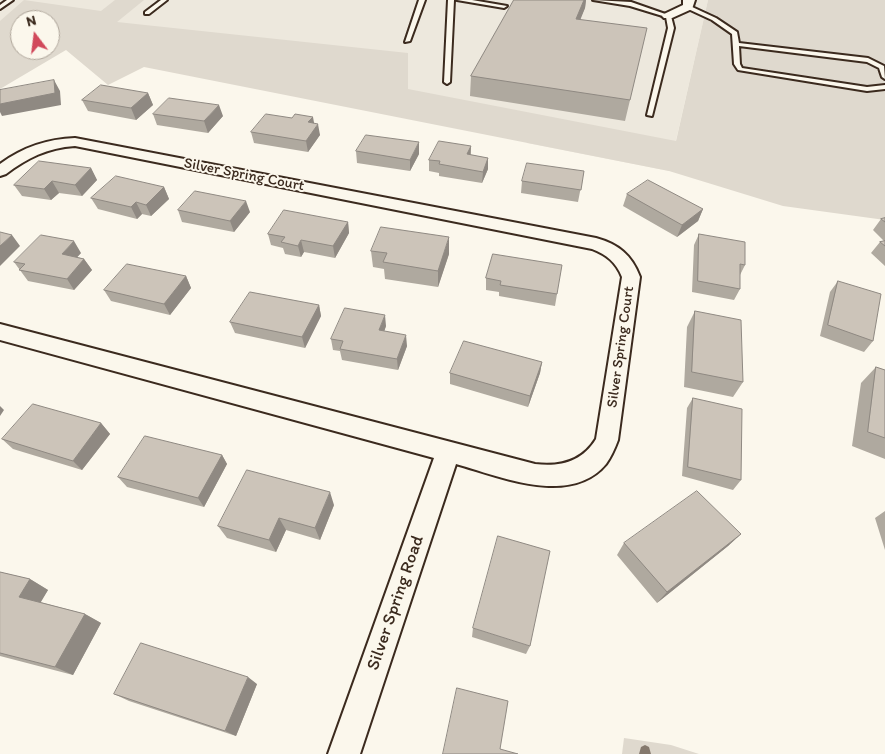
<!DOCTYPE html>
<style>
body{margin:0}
#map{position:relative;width:885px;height:754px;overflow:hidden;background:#fbf7ec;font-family:Itim,sans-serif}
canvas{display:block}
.north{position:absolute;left:10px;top:10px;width:50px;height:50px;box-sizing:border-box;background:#fbf7ec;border:1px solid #aea59a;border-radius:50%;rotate:345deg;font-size:14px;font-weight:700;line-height:20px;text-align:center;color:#3b2a1e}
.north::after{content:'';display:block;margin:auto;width:18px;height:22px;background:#d1495b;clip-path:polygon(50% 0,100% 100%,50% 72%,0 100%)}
</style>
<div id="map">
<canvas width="885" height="754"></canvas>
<div class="north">N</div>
</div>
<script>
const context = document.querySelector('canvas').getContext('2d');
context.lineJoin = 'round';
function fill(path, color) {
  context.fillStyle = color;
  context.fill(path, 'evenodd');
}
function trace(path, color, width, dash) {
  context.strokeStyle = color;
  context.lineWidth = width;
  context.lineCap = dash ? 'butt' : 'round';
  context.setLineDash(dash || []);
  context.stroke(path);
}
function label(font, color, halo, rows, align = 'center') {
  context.font = font + ' Itim,sans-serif';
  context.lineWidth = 4;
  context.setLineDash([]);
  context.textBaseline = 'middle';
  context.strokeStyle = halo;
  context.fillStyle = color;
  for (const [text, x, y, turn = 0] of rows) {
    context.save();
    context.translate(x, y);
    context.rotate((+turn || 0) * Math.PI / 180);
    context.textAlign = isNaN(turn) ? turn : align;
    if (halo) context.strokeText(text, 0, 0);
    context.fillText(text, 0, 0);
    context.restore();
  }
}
const built = new Path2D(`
 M0,0H708L669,171L527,143L532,127L66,48L0,88ZM20,20H50V50H20Z`);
const green = new Path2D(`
 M24,0L101,11L115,0H144L117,22L408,53V89L676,141L708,0H885V220L783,206L669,171L144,67L108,85L66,50L0,89V21ZM20,20H50V50H20Z
 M624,738L671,745L699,754H622Z`);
const stream = new Path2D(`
 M645,745L649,747L651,754H639L641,747Z`);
const service = new Path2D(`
 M7,0H13L0,9V5Z
 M161,0H167L149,14H145V12Z
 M419,0H425L410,41L405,42Z
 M448,0H454L450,82L447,84L444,82Z
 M457,0H472L507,6L504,8Z
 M593,0L631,2L671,16L674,28L652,116L647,115L668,28L666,17L630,6Z
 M686,6H690L716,18L737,32L739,43L868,58L884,66L885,79L882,77L879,68L867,62L739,46L740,64L742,68L867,87L885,85V89L867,91L738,70L734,64L732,34L712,20L686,8Z`);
const minor = new Path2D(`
 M683,0H695L692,9L672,18H664L662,16L664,14L683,5Z
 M75,138L596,238C618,244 632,255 640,277L618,440C615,448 611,457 606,464C570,507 499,476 456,464L360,754H328L434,458L0,340V324L535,464C560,467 582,462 596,439L622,277C616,262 607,255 592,249L75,146C47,148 27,158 6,174L0,176V164C23,147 47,139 75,138Z`);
const wall = new Path2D(`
 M514,0H586L585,8L580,19L630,100L625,121L470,96L471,76Z
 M148,93L153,105L136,120L88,111L82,100Z
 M153,114L223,116L208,133L157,125Z
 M314,123L320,135L308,152L254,143L251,132Z
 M471,146V155L488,158V169L482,183L439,176V173L429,171V160Z
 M356,151L419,154L410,171L357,163Z
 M91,168L97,180L82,196L59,193L51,200L22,196L14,185Z
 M584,171L578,202L521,193L522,181Z
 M164,187L169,199L151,216L142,214L137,219L98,209L91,198Z
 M627,194L703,209L698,221L677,237L623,206Z
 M178,210L250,212L234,232L182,222Z
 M885,218V266L871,253L880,242L884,241L873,230L881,219Z
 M348,222L349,233L335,258L304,252L301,257L285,254L283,248L271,245L268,234Z
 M699,234L745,265L740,275V289L734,300L692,292L694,245Z
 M371,251L449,254L438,287L385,279L384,269L373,267Z
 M81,253L77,257L84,259L92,270L74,290L28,281L14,262Z
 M493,254L557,294L555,306L499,296V292L486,290V278Z
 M186,276L191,288L170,315L111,301L104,290Z
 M838,281L873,341L864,352L820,336L830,292Z
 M319,305L321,316L305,348L235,333L230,322Z
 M695,311L743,382L733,397L684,387L687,327Z
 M386,326L384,331L407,346L398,370L342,360L340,351L333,350L331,339Z
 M542,362L540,373L528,407L450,384V373Z
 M876,367L885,370V459L852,446L861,383Z
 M693,398L741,480L733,490L682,476L687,408Z
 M101,423L110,434L82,470L13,449L2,439Z
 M222,455L227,464L204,507L127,487L118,477Z
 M334,505L320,540L286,530L276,552L227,538L218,526Z
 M885,511V550L875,518Z
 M741,534L728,546L657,603L617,555L624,543Z
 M0,572L30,579L48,590L40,602L85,614L101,623L73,675L0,656Z
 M473,628L530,646L526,654L472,637Z
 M257,684L236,736L129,701L114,694Z`);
const shadedWall = new Path2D(`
 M584,0H586L585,8L573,38L576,19Z
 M54,80L60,91L61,105L2,116L0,112V104Z
 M148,93L153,105L136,120L131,108Z
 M219,105L223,116L208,133L204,121Z
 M313,117L315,128L308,122Z
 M318,124L320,135L308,152L306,141Z
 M419,142V154L410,171V160Z
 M471,146L470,157L467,154Z
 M488,158V169L482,183L483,172Z
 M91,168L97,180L82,196L75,185Z
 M52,181L59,193L51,200L44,189Z
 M164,187L169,199L151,216L146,205Z
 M246,201L250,212L234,232L230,221Z
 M136,202L142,214L137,219L131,207Z
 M703,209L698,221L677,237L682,225Z
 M348,222L349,233L335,258L333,246Z
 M12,235L20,246L0,266V246Z
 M449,237V254L438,287V271Z
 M301,240L304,252L301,257L298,246Z
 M74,241L81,253L69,266L62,254Z
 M84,259L92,270L74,290L67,279Z
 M186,276L191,288L170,315L164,304Z
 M319,305L321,316L305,348L302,337Z
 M385,315L386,326L381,341L379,330Z
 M406,335L407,346L398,370L397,359Z
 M542,362L540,373L528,407L530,396Z
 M0,406L4,410L0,416Z
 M101,423L110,434L82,470L73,461Z
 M222,455L227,464L204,507L198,498Z
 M330,492L334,505L320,540L315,528Z
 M279,518L286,530L276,552L269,540Z
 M741,534L728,546L657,603L667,592Z
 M30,579L48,590L38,607L19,597Z
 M85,614L101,623L73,675L55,667Z
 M248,677L257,684L236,736L225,731Z`);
const building = new Path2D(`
 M514,0H584L576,19L647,28L630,100L471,76Z
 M54,80L55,93L0,104V90Z
 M101,85L148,93L131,108L82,100Z
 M169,98L219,105L204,121L153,114Z
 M266,114L292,118L295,114L313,117L308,122L318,124L306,141L251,132Z
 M366,135L419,142L410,160L356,151Z
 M439,141L471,146L467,154L488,158L483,172L439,164L440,161L429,160Z
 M39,161L91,168L75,185L52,181L44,189L14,185Z
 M527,163L584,171L581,190L522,181Z
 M116,176L164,187L146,205L136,202L131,207L91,198Z
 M648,180L703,209L682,225L627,194Z
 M195,191L246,201L230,221L178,210Z
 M284,210L348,222L333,246L301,240L298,246L281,242L285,237L268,234Z
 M885,218V222L881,219Z
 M381,227L449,237L438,271L383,262L387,253L371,251Z
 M0,232L12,235L0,246Z
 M699,234L745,242V265L740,264V289L698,281Z
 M41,235L74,241L62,254L84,259L67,279L19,270L25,264L14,262Z
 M885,241V246L880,242Z
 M493,254L562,265L557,294L500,285L501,281L486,278Z
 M127,264L186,276L164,304L104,290Z
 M838,281L881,294L873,341L828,325Z
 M250,292L319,305L302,337L230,322Z
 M345,308L385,315L379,330L406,335L397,359L340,349L343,341L331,339Z
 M695,311L741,320L743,382L692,372Z
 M464,341L542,362L530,396L450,373Z
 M876,367L885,370V438L868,432Z
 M693,398L742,409L741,480L688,467Z
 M33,404L101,423L73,461L2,439Z
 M145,436L222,455L198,498L118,477Z
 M247,470L330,492L315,528L279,518L269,540L218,526Z
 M697,491L741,534L667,592L624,543Z
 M498,536L550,551L530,646L473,628Z
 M0,572L30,579L19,597L85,614L55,667L0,653Z
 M141,643L248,677L225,731L114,694Z
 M457,688L508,701L500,749L518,754H443Z`);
const streetNames = [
 ["Silver Spring Court",244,175,11],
 ["Silver Spring Court",621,347,-82]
];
const nearStreetnames = [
 ["Silver Spring Road",396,603,-71]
];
fill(built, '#ede8dd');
fill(green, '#dfd9ce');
fill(stream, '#85796d');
trace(service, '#3b2a1e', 4);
trace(minor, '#3b2a1e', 4);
fill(service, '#fbf7ec');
fill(minor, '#fbf7ec');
fill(wall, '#afa99f');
fill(shadedWall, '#8f8982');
fill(building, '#ccc4b9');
trace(building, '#8f8982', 1);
label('15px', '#3b2a1e', '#fbf7ec', streetNames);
label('18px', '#3b2a1e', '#fbf7ec', nearStreetnames);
</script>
